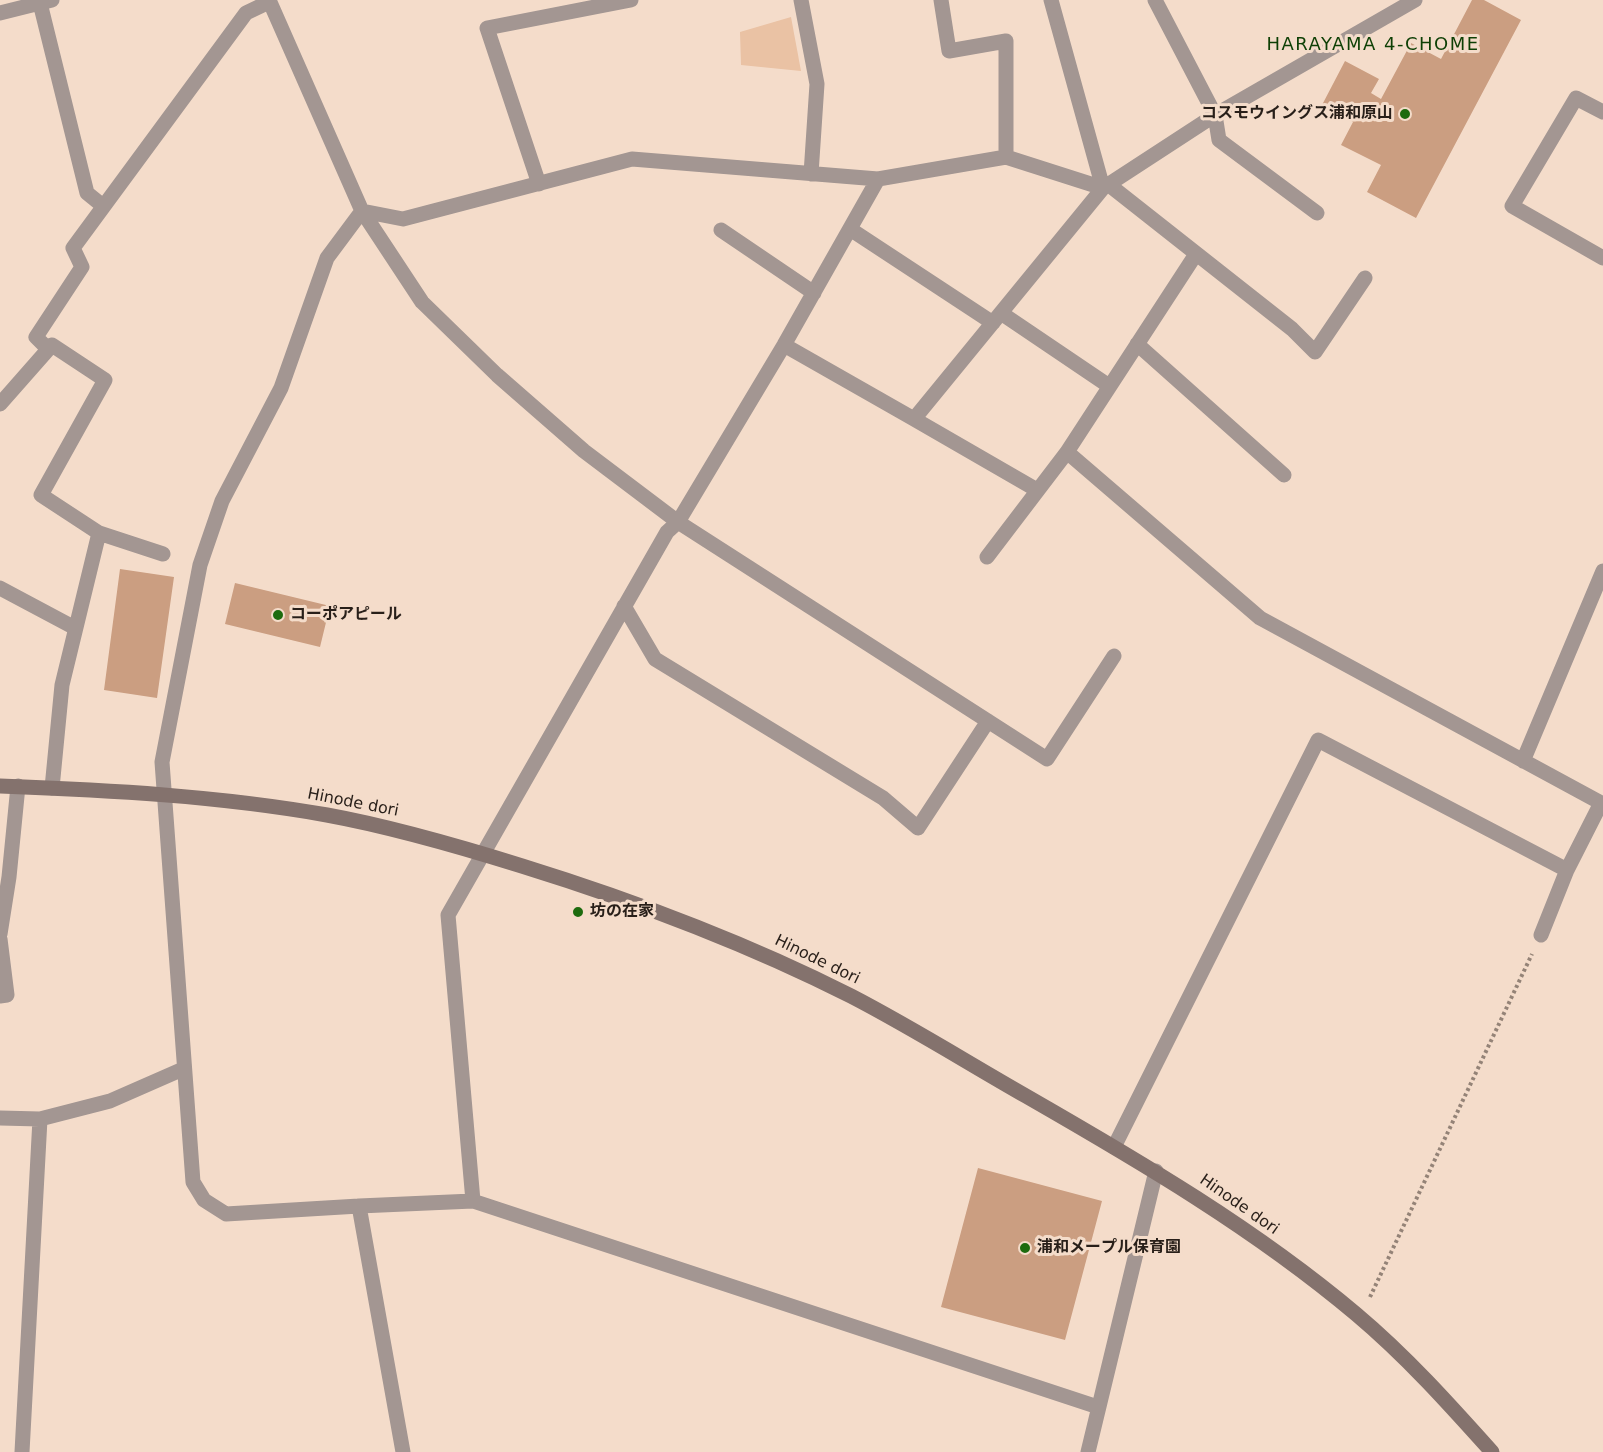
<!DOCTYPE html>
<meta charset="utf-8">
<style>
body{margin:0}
canvas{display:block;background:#f4dcca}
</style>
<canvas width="1603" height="1452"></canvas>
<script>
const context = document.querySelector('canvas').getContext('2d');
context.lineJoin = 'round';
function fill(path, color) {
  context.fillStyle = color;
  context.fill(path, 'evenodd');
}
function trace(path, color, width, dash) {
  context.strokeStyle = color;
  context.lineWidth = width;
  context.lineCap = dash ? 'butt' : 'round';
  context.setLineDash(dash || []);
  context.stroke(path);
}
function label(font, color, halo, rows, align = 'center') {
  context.font = font + ' "DejaVu Sans","Noto Sans JP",sans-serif';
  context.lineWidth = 6;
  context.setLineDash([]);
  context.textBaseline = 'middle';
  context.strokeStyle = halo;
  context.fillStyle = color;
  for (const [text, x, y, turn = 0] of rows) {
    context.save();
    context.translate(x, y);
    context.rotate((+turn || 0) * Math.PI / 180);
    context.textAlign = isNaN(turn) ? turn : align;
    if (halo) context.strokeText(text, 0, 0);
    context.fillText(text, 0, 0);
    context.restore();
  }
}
const green = new Path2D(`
 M791,17L801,71L741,65L740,32Z`);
const building = new Path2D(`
 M1472,0H1484L1521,20L1416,218L1367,192L1381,165L1341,145L1353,122L1322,105L1345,61L1379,79L1371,93L1381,99L1411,43L1441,59Z
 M120,569L174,577L157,698L104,690Z
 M235,583L330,606L320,647L225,624Z
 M978,1168L1102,1201L1065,1340L941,1307Z`);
const path = new Path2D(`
 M1370,1297L1532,954`);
const lane = new Path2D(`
 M0,934L9,877L18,786
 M0,939L7,995L0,996`);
const street = new Path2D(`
 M269,0L362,211L422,302L497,375L584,451L678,522L1047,759L1114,656
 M801,0L817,84L811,174
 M941,0L949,51L1006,41V157
 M1155,0L1215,115L1219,140L1317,213
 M40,3L87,193L103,206
 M0,13L52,0
 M1603,112L1576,98L1512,206L1603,258
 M539,184L487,28L631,0
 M1108,184L1292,329L1315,352L1365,278
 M850,229L993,323
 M721,230L814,293
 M1001,313L1109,386
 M1137,344L1284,475
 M784,345L914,419L1103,188L1051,0
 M48,349L36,337L82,267L73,248L246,13L269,2
 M0,404L52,345L105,380L41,495L99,533L163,554
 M914,419L1037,490
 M1067,452L1260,618L1603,804
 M987,557L1067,452L1196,254
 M0,588L75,628
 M624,606L655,659L883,798L918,828L988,721
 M1523,761L1603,571
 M52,788L62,685L99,533
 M1541,935L1567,870L1601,803
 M0,1118L40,1119
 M1114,1147L1318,740L1567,870
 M473,1201L1098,1407
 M359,1206L226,1214L204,1200L193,1182L162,762L200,565L222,501L281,388L327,258L362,211L403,219L632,159L878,179L1006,157L1103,188L1215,115L1415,0
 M22,1452L40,1119L110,1101L183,1069
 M403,1452L359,1206L473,1201L448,915L667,532L678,522L784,345L878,179
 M1088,1452L1156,1171`);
const secondary = new Path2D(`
 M0,786C109,790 219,796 327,815C393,827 458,846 522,866C635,901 746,943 851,996C911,1027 968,1063 1026,1096C1141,1162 1255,1229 1356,1314C1406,1356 1449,1404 1492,1452`);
const markers = [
 [1405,114,6,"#1d6b0e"],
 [278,615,6,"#1d6b0e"],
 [578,912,6,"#1d6b0e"],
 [1025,1248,6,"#1d6b0e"]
];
const poiNames = [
 ["コスモウイングス浦和原山",1393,114,"right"],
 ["コーポアピール",290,615],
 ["坊の在家",590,912],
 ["浦和メープル保育園",1037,1248]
];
const streetNames = [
 ["Hinode dori",353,803,11],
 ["Hinode dori",817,960,26],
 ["Hinode dori",1239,1205,35]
];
const neighbourhoodNames = [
 ["HARAYAMA 4-CHOME",1373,45]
];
fill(green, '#eac2a4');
fill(building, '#cb9e81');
trace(path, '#948377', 4, [3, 3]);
trace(lane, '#a39692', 15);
trace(street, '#a39692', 15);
trace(secondary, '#84726d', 15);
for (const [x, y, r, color] of markers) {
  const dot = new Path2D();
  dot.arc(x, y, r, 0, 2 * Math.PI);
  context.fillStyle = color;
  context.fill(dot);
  trace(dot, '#f4dcca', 2);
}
label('bold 16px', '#281f19', '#f4dcca', poiNames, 'left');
label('16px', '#281f19', '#f4dcca', streetNames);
context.letterSpacing = '1.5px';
label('18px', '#0d3f04', '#f4dcca', neighbourhoodNames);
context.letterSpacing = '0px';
</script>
